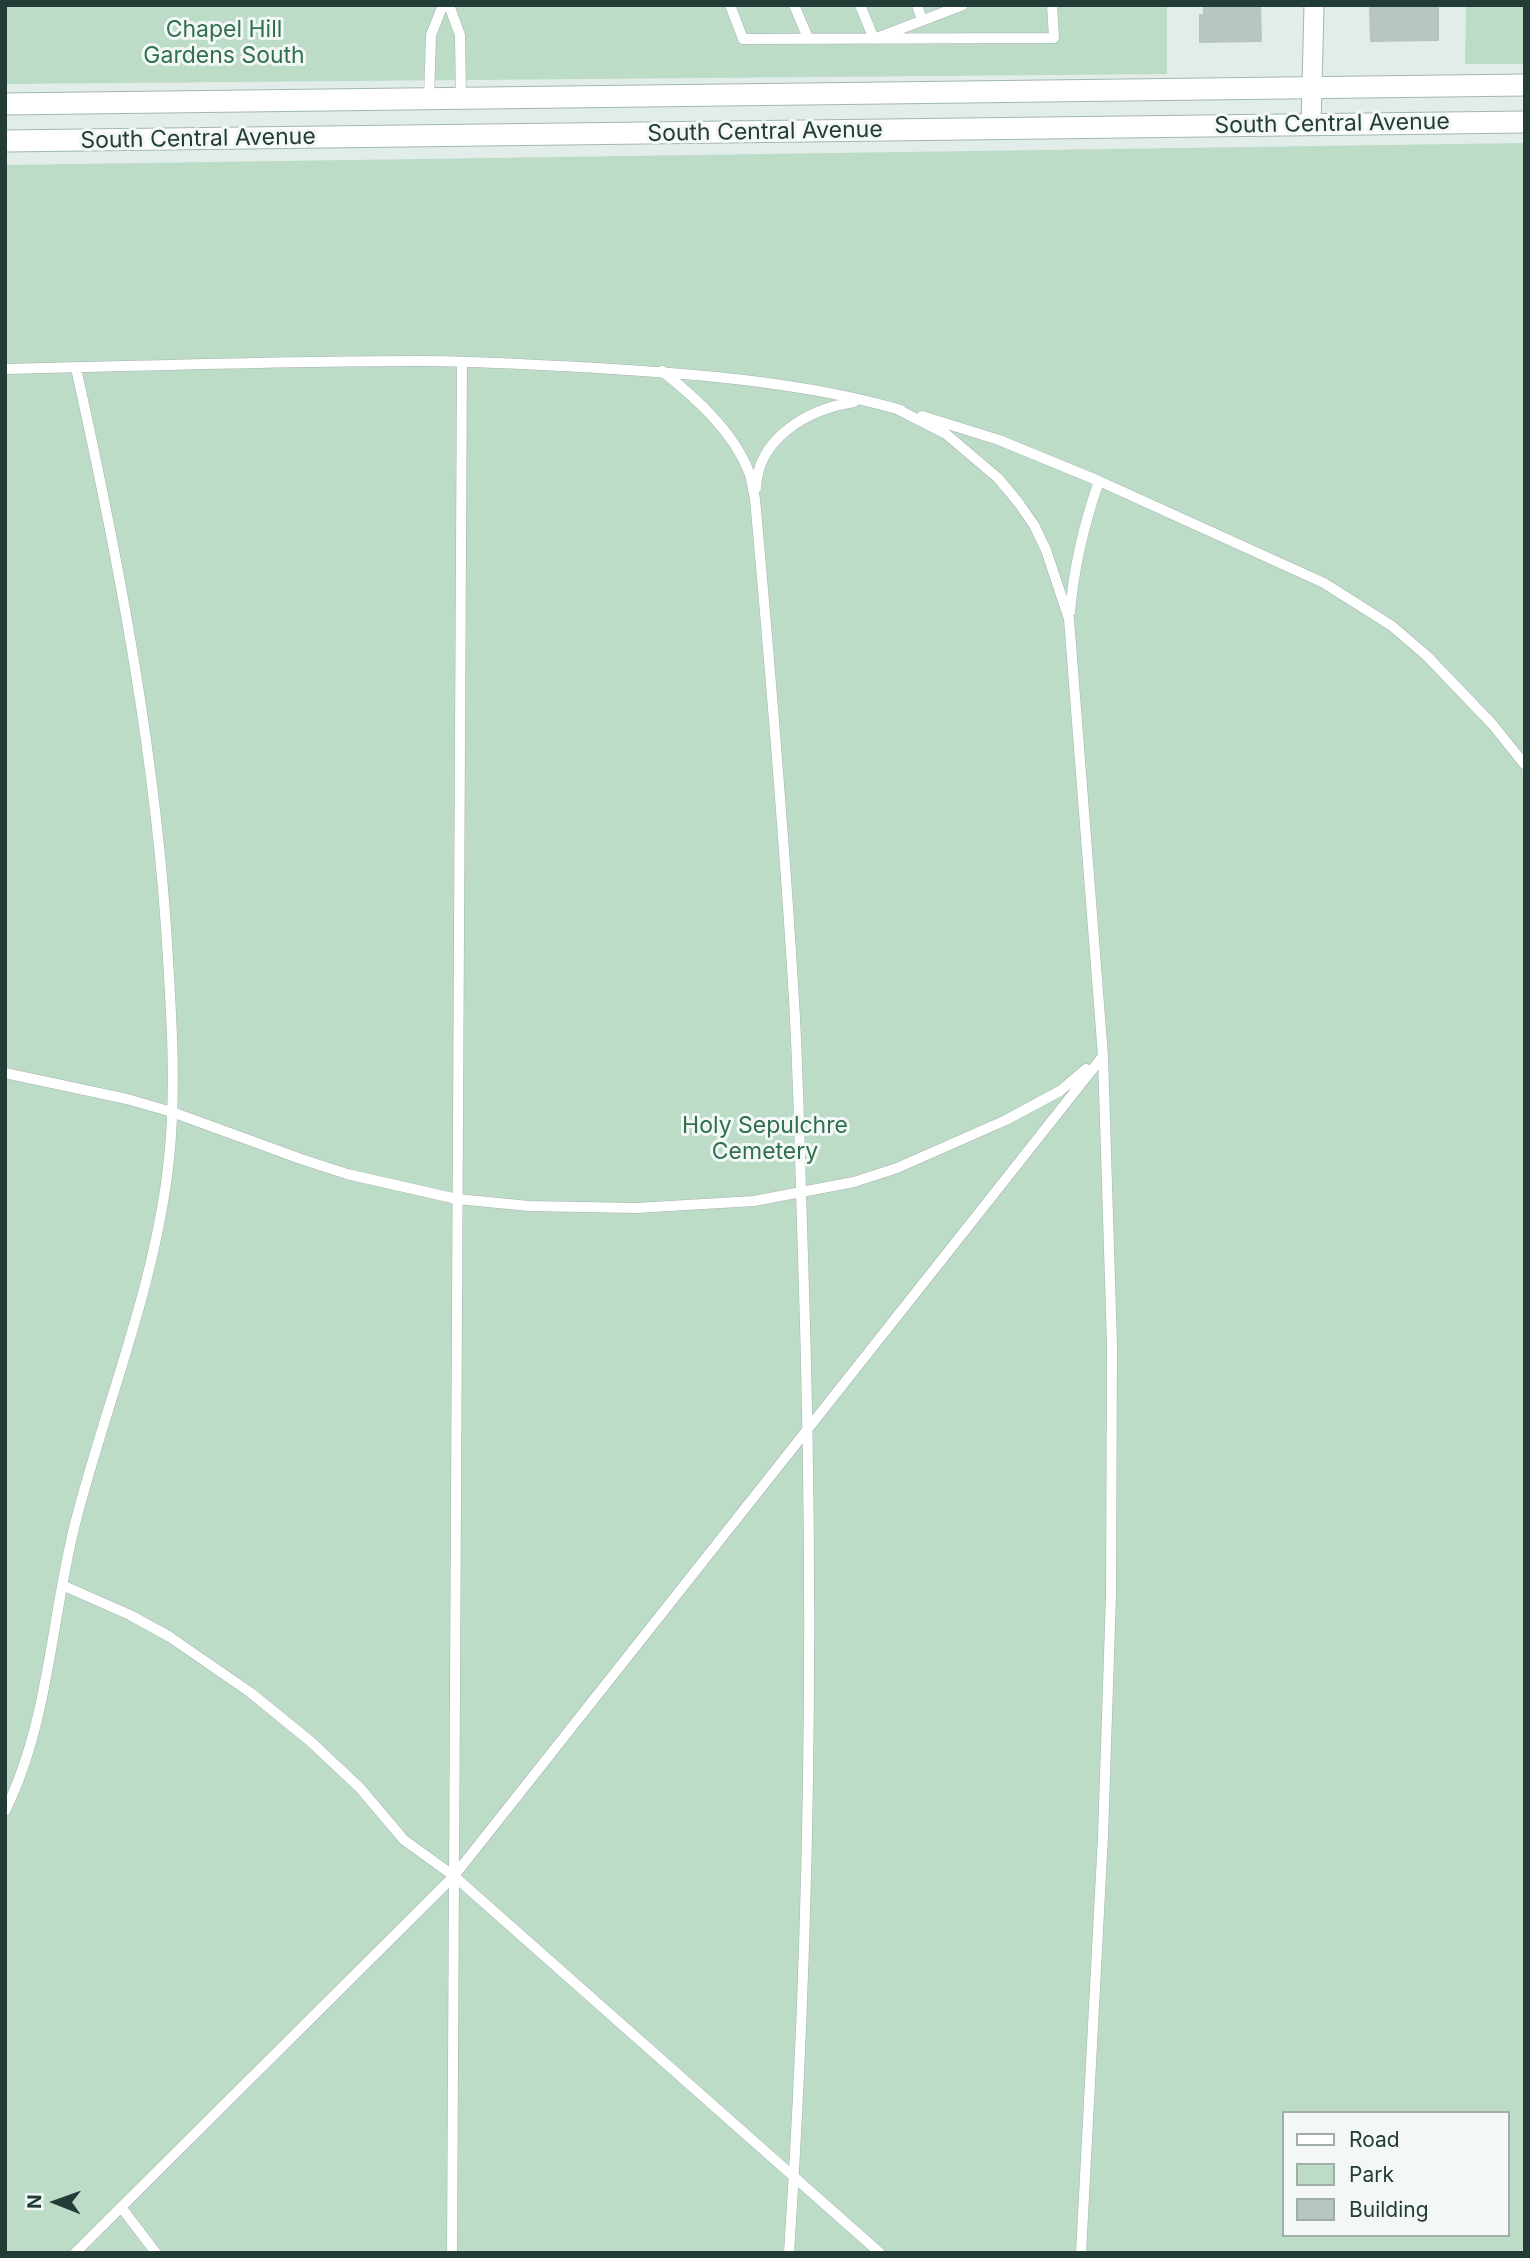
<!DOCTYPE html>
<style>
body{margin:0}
#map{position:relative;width:1530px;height:2258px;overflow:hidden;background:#e2ece8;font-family:Inter,sans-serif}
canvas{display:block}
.frame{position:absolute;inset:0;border:7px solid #233c37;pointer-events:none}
.legend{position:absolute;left:1282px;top:2111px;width:228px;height:126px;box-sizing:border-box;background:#f3f8f6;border:2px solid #a0adaa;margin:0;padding:9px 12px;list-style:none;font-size:21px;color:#233c37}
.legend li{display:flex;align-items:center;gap:14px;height:35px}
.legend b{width:35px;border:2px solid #a0adaa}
.north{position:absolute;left:21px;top:2167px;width:70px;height:70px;-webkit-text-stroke:5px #f3f8f6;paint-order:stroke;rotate:271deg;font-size:19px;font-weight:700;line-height:28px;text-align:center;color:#233c37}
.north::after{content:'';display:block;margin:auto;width:24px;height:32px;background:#233c37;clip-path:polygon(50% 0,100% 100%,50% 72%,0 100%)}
</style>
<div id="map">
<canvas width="1530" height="2258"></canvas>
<div class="frame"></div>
<ul class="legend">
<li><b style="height:9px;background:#fff"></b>Road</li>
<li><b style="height:19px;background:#bcdcc8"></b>Park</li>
<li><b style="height:19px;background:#b8c6c2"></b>Building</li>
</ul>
<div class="north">N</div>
</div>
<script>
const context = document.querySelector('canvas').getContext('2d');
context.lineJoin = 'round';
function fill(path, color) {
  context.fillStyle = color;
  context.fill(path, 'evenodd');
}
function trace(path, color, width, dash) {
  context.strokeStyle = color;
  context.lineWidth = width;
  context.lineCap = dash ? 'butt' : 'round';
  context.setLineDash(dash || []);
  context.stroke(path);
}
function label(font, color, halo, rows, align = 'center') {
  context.font = font + ' Inter,sans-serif';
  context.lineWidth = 6;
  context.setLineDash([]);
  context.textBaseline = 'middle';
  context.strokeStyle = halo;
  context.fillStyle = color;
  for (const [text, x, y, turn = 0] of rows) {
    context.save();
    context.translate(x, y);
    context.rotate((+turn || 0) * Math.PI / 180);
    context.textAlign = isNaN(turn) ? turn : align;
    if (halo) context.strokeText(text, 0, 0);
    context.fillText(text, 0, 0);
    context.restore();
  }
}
const green = new Path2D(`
 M5,5H1167V74L5,84Z
 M1466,5H1525V64H1465Z
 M1525,143V2253H5V165ZM1283,2113H1507V2235H1283Z`);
const building = new Path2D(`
 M1204,5H1260L1261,41L1200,42V15H1204Z
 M1370,5H1438V40L1371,41Z`);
const lane = new Path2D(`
 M449,5L460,35L461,98
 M730,5L743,39L1054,38L1052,5
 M794,5L808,38
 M860,5L874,39L963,5
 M917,5L922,20
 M429,99L431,35L443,5
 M5,369C143,366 280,361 418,361C478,361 537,365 597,368C698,374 803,382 901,410
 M662,371C695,397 733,431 749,472C752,480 753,490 755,499C770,666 784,833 794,1000C799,1085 800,1171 803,1256C814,1588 811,1921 789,2253
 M897,409L946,434L998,478L1018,502L1034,525L1046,550L1069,619L1103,1056L1112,1345L1111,1595L1103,1836L1081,2253
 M922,416L999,440L1099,481L1324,583L1392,626L1427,656L1493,725L1525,765
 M756,488C758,437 809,409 854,402
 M1070,612C1074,566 1084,524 1099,481
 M5,1073L127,1099L172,1112L301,1159L347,1174L457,1199L529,1206L636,1208L754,1201L854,1182L897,1168L1006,1120L1060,1091L1086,1069
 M62,1585L130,1615L170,1637L251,1693L310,1741L360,1788L404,1840L454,1876L880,2253
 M5,1811C49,1722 51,1619 75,1524C106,1403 156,1284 169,1159C176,1093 172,1025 168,959C157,760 119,562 76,368
 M121,2207L156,2253
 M75,2253L454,1876L1103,1056
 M452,2253L462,362`);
const street = new Path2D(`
 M1311,125L1314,5`);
const secondary = new Path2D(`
 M5,104L1525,85
 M5,141L1525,122`);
const parkNames = [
 ["Chapel Hill",224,30],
 ["Gardens South",224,56],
 ["Holy Sepulchre",765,1126],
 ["Cemetery",765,1152]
];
const streetNames = [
 ["South Central Avenue",1332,124,-1],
 ["South Central Avenue",765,132,-1],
 ["South Central Avenue",198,139,-1]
];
fill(green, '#bcdcc8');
fill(building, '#b8c6c2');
trace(building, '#b5c5c0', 2);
trace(lane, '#a5b4af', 11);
trace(street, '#a5b4af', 21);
trace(secondary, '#a1b7b1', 23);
trace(lane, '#fff', 10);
trace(street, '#fff', 19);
trace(secondary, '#fff', 21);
label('23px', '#30704f', '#f3f8f6', parkNames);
label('23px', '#233c37', '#f3f8f6', streetNames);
</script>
